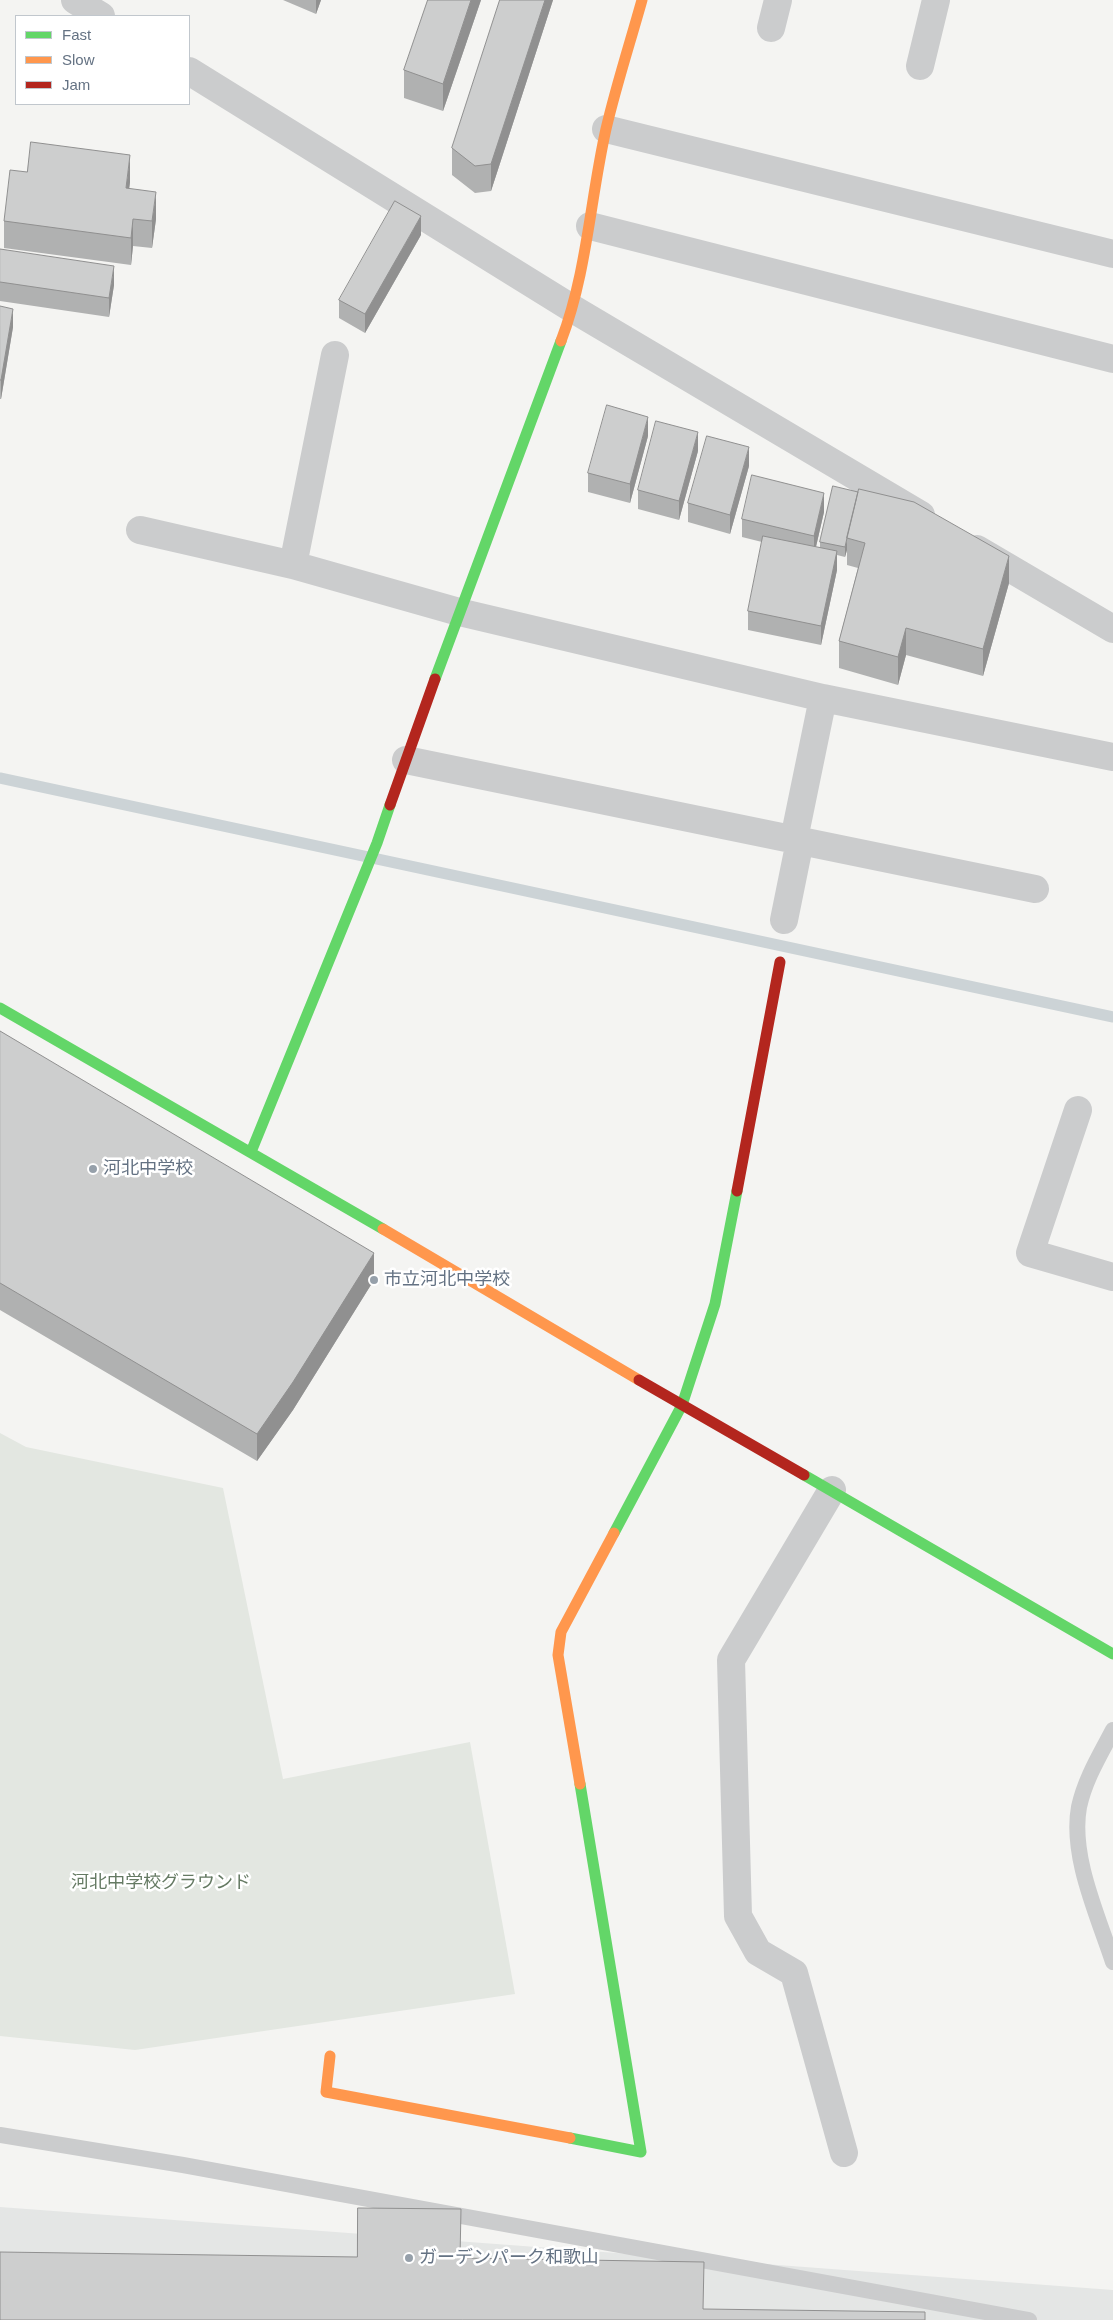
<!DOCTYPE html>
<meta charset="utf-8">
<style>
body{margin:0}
#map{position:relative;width:1113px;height:2320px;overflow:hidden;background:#f4f4f2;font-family:Arial,sans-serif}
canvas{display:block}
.legend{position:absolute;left:15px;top:15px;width:175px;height:90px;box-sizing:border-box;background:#fff;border:1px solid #c1c7cd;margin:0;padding:6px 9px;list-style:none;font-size:15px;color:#647283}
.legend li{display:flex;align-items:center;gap:10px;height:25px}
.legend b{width:25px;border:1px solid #c1c7cd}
</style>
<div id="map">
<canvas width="1113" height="2320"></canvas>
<ul class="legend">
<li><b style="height:6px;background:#63d668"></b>Fast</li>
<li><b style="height:6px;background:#ff974d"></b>Slow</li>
<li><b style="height:6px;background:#b3261e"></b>Jam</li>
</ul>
</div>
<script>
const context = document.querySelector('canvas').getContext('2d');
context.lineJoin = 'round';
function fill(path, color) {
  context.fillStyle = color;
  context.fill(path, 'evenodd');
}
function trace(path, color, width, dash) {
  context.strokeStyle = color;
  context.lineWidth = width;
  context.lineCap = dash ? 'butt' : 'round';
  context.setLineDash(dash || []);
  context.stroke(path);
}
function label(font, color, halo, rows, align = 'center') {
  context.font = font + ' Arial,"Noto Sans JP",sans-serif';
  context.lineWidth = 5;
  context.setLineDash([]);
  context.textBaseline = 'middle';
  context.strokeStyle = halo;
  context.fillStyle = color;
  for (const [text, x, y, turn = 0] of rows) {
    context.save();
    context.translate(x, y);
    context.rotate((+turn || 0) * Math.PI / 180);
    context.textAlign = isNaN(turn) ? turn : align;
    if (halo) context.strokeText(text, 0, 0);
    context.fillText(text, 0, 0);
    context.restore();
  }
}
const built = new Path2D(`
 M0,2207L1113,2290V2320H0Z`);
const green = new Path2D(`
 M0,1433L26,1447L223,1488L283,1779L470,1742L515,1994L135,2050L0,2036Z`);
const stream = new Path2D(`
 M0,778L1113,1017`);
const lane = new Path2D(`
 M1113,1730C1100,1755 1085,1779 1079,1807C1070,1856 1098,1916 1113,1962
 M0,2135L183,2165L1029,2320`);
const street = new Path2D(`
 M75,0L101,16
 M771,28L778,0
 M920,66L936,0
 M189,71L573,309L921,515
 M606,129L1113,254
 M590,226L1113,359
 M140,530L293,565L459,612L823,698L1113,757
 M977,549L1113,629
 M293,565L335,355
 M406,760L1035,889
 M794,839L823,698
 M784,920L800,841
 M1078,1110L1030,1253L1113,1277
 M832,1490L731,1660L738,1916L758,1952L794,1973L844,2153`);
const fast = new Path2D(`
 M435,679L561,341
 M0,1008L383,1229
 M251,1152L377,843L390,805
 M804,1475L1113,1654
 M614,1533L682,1405L715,1304L737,1191
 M570,2138L641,2152L580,1784`);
const slow = new Path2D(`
 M561,341C587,273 590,200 606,129C616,86 630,43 642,0
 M383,1229L639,1380
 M580,1784L558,1655L561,1632L614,1533
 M330,2056L326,2092L570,2138`);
const jam = new Path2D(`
 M390,805L435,679
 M737,1191L780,962
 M639,1380L804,1475`);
const wall = new Path2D(`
 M283,0H321L316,14Z
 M428,0H481L443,111L404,98V70Z
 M500,0H553L491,191L475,193L452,175V148Z
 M27,172L130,182L129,188L156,219L152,248L133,246L131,265L4,248V221Z
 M421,235L365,333L339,318V300Z
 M0,249L114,285L109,317L0,301Z
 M0,306L13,327L1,399H0Z
 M648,436L630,503L588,492V473Z
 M698,451L679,520L638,509V490Z
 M749,466L730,534L688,522V503Z
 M833,486L1009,583L983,676L906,655L898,685L839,668V641L858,568L847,565V550L845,557L837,555V570L821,645L748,630V611L762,542L742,537V519L824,512L816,547L820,548V542Z
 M0,1031L374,1280L293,1410L257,1461L0,1310Z`);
const shadedWall = new Path2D(`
 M316,0H321L316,14Z
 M471,0H481L443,111V84Z
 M545,0H553L491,191V164Z
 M130,155V182L126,215V188Z
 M156,192V219L152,248V221Z
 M421,216V235L365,333V314Z
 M133,219V246L131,265V238Z
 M114,266V285L109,317V298Z
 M13,309V327L1,399V380Z
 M648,417V436L630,503V484Z
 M698,432V451L679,520V501Z
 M749,447V466L730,534V515Z
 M824,493V512L814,555V536Z
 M847,541V550L845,557V547Z
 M837,551V570L821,645V626Z
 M1009,556V583L983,676V649Z
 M906,628V655L898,685V657Z
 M374,1253V1280L293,1410L257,1461V1434Z`);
const building = new Path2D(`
 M428,0H471L443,84L404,70Z
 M500,0H545L491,164L475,166L452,148Z
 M31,142L130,155L126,188L156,192L152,221L133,219L131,238L4,221L10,170L27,172Z
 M395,201L421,216L365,314L339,300Z
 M0,249L114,266L109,298L0,282Z
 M0,306L13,309L1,380H0Z
 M607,405L648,417L630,484L588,473Z
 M656,421L698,432L679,501L638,490Z
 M707,436L749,447L730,515L688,503Z
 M752,475L824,493L814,536L742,519Z
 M833,486L858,492L847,538L845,547L820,542Z
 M859,489L914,502L1009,556L983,649L906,628L898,657L839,641L865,543L847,538Z
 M763,536L837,551L821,626L748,611Z
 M0,1031L374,1253L293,1382L257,1434L0,1283Z
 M358,2208L461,2209L460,2258L704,2262L703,2309L925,2312V2320H0V2252L357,2257Z`);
const markers = [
 [93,1169,5,"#96a0aa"],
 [374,1280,5,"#96a0aa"],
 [409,2258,5,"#96a0aa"]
];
const poiNames = [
 ["河北中学校",103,1169],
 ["市立河北中学校",384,1280],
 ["ガーデンパーク和歌山",419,2258]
];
const parkNames = [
 ["河北中学校グラウンド",161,1883]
];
fill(built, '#e4e6e5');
fill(green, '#e3e7e1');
trace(stream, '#ccd3d6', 11);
trace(lane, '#cbcccd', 16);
trace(street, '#cbcccd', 28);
trace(fast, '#63d668', 11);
trace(slow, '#ff974d', 11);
trace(jam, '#b3261e', 11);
fill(wall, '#b0b1b1');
fill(shadedWall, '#909090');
fill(building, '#cdcece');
trace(building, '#909090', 1);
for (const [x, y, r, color] of markers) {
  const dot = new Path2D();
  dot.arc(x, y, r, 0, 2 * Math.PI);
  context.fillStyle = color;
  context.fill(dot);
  trace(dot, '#fff', 2);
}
label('18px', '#647283', '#fff', poiNames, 'left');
label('18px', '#657a63', '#fff', parkNames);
</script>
